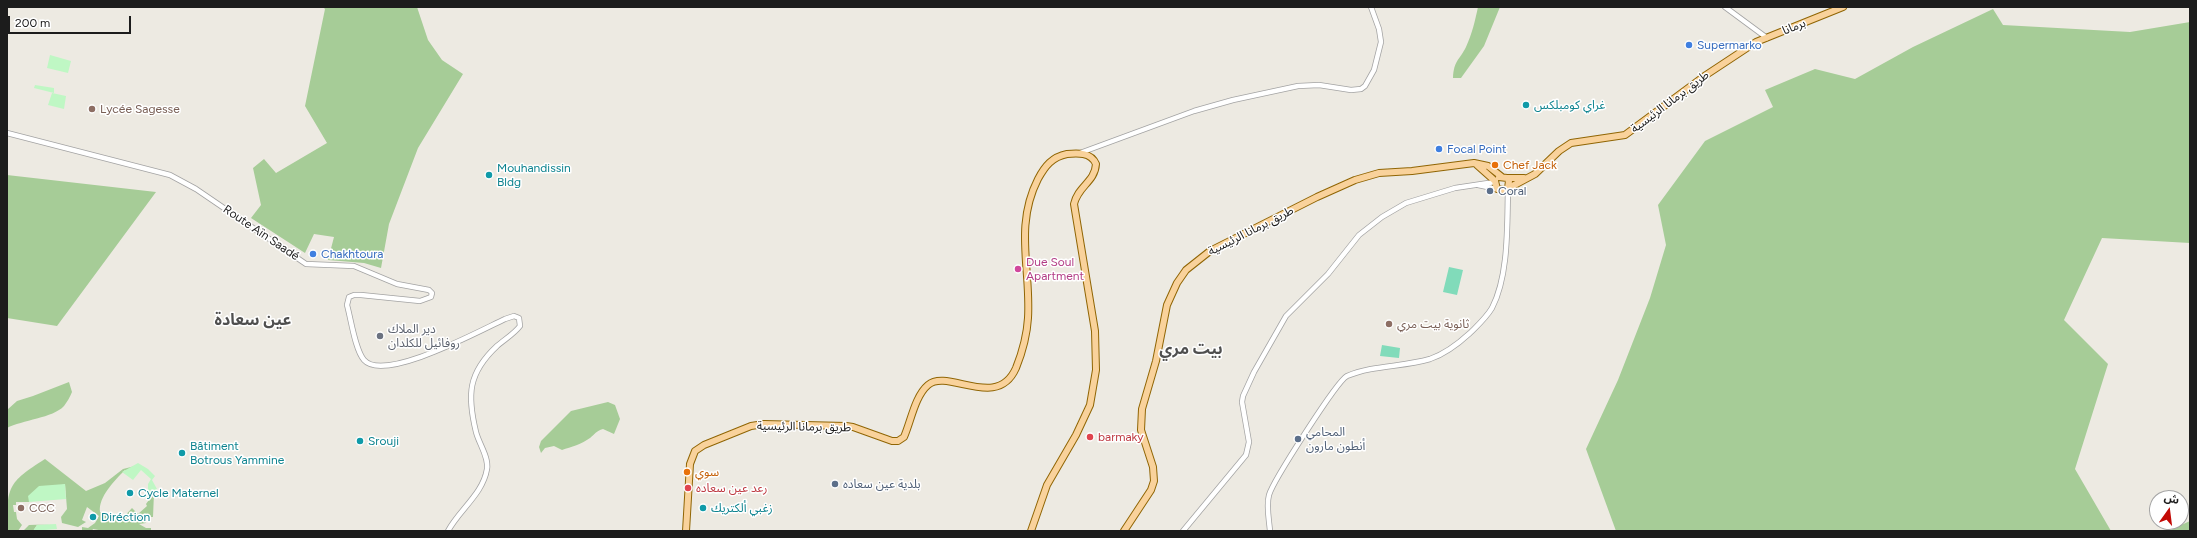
<!DOCTYPE html>
<meta charset="utf-8">
<style>
body{margin:0}
#map{position:relative;width:2197px;height:538px;overflow:hidden;background:#edeae2;font-family:Figtree,"Noto Sans Arabic",sans-serif}
canvas{display:block}
.frame{position:absolute;inset:0;border:8px solid #1c1c1c;pointer-events:none}
.north{position:absolute;left:2149px;top:490px;width:40px;height:40px;box-sizing:border-box;background:#fff;border:1px solid #a4a4a4;border-radius:50%;rotate:14deg;font-size:11px;font-weight:700;line-height:16px;text-align:center;color:#1c1c1c}
.north::after{content:'';display:block;margin:auto;width:14px;height:18px;background:#c30905;clip-path:polygon(50% 0,100% 100%,50% 72%,0 100%)}
.scale{position:absolute;left:8px;top:16px;width:123px;height:18px;box-sizing:border-box;border:2px solid #1c1c1c;border-top:0;padding-left:5px;font-size:12px;line-height:14px;white-space:nowrap;color:#1c1c1c;-webkit-text-stroke:3px #fff;paint-order:stroke}
</style>
<div id="map">
<canvas width="2197" height="538"></canvas>
<div class="frame"></div>
<div class="north">ش</div>
<div class="scale">200 m</div>
</div>
<script>
const context = document.querySelector('canvas').getContext('2d');
context.lineJoin = 'round';
function fill(path, color) {
  context.fillStyle = color;
  context.fill(path, 'evenodd');
}
function trace(path, color, width, dash) {
  context.strokeStyle = color;
  context.lineWidth = width;
  context.lineCap = dash ? 'butt' : 'round';
  context.setLineDash(dash || []);
  context.stroke(path);
}
function label(font, color, halo, rows, align = 'center') {
  context.font = font + ' Figtree,"Noto Sans Arabic",sans-serif';
  context.lineWidth = 3;
  context.setLineDash([]);
  context.textBaseline = 'middle';
  context.strokeStyle = halo;
  context.fillStyle = color;
  for (const [text, x, y, turn = 0] of rows) {
    context.save();
    context.translate(x, y);
    context.rotate((+turn || 0) * Math.PI / 180);
    context.textAlign = isNaN(turn) ? turn : align;
    if (halo) context.strokeText(text, 0, 0);
    context.fillText(text, 0, 0);
    context.restore();
  }
}
const forest = new Path2D(`
 M323,7H417L428,40L442,60L463,74L418,148L389,224L381,268L364,263L328,260L334,237L314,234L305,253L251,218L261,205L253,168L264,159L276,173L327,143L305,106L325,9Z
 M1478,7H1500L1484,46L1461,78H1453C1454,60 1459,61 1466,47C1472,34 1475,21 1478,7Z
 M1993,9L2003,25L2130,32L2190,22V243L2102,238L2064,320L2108,364L2075,469L2111,531H1616L1586,449L1618,380L1650,298L1666,245L1658,205L1705,141L1773,107L1765,90L1815,69L1855,79L1913,47Z
 M7,175L156,192L57,326L7,318Z
 M69,382L72,392C70,397 67,402 64,406C53,418 22,420 7,428V410L17,401L33,396Z
 M608,402L615,405L620,419L614,434L603,429C596,431 595,434 590,438C582,444 571,447 562,450L554,446L545,448L541,453L539,447L541,441L571,411Z
 M45,459L86,491L105,483L123,469L135,466L127,472L125,470C115,480 98,497 100,512L121,520L132,508L138,514L147,506L146,504L154,493L153,517H146V523L139,524L146,528H151V531H104L93,529L92,531H82V527L88,528L95,523L99,516L87,507L82,520L86,522L78,527L62,523L61,517L67,509L65,484L29,496V502H16V505H13L14,512H16L17,519L22,525L18,531H7C7,487 7,483 45,459Z
 M2190,521V531H2168Z
 M56,524L37,525L33,531H23L29,525Z`);
const park = new Path2D(`
 M50,55L71,61L68,73L47,68Z
 M35,85L54,88V93L34,88Z
 M52,93L66,96L64,109L48,105Z
 M138,463L148,469L155,476L152,480L157,489L149,501L143,495L148,490V484L151,479L141,470L133,480L122,472Z
 M65,484L66,499L29,502L28,496L39,486Z
 M56,524L57,529L33,531L37,525Z`);
const pitch = new Path2D(`
 M1449,267L1463,270L1457,295L1443,292Z
 M1382,345L1400,348L1399,358L1380,356Z`);
const minor = new Path2D(`
 M1725,7L1767,38
 M7,133L170,175L196,189L306,264L354,266L397,284L429,290L432,293L431,297L420,301L361,295H354L349,297L347,305C351,319 355,350 364,360C384,383 481,330 505,319L514,316L519,318L520,326C514,334 505,339 497,346C468,373 467,395 476,432C479,444 489,457 487,469C483,494 459,510 448,531
 M1080,153L1194,111L1233,100L1298,86L1319,85L1351,90L1361,89L1365,86L1374,70L1381,42L1379,29L1371,7
 M1478,185L1497,189
 M1183,531L1246,455L1249,442L1242,402L1243,396L1254,372L1286,316L1328,274L1359,235L1382,217L1406,203L1455,188L1495,182
 M1270,531C1269,519 1266,506 1269,495C1273,481 1337,381 1347,376C1373,365 1403,367 1430,359C1445,354 1458,344 1470,333C1478,325 1486,318 1492,308C1509,275 1507,225 1508,189`);
const major = new Path2D(`
 M1477,165L1495,181
 M1499,177L1507,178L1509,181L1508,188
 M1507,178H1524
 M1495,181L1497,189L1505,190L1535,174L1559,151L1571,143L1625,135L1706,75L1756,42L1843,7
 M686,531L690,464L695,451L704,445L751,426L764,424L846,426L853,427L892,441H898L904,437C911,421 915,396 928,385C948,368 997,411 1016,368C1022,353 1027,335 1028,318C1031,269 1014,226 1038,179C1045,166 1052,157 1067,154C1077,153 1091,152 1096,164C1095,182 1078,186 1074,204L1095,331L1096,370L1090,405L1076,435L1047,485L1031,531
 M1124,531L1151,490L1154,481L1153,467L1141,430L1142,409L1156,361L1167,305L1177,283L1186,270L1210,251L1317,197L1355,180L1379,173L1412,171L1474,163L1488,166L1502,177`);
const markers = [
 [1689,45,4,"#3f7fe0"],
 [1526,105,4,"#0f9aa8"],
 [92,109,4,"#8d6e63"],
 [1439,149,4,"#3f7fe0"],
 [1495,165,4,"#e8710a"],
 [489,175,4,"#0f9aa8"],
 [1490,191,4,"#5c6f8a"],
 [313,254,4,"#3f7fe0"],
 [1018,269,4,"#d1479c"],
 [1389,324,4,"#8d6e63"],
 [380,336,4,"#6b7280"],
 [1090,437,4,"#e0444e"],
 [1298,439,4,"#5c6f8a"],
 [360,441,4,"#0f9aa8"],
 [182,453,4,"#0f9aa8"],
 [687,472,4,"#e8710a"],
 [835,484,4,"#5c6f8a"],
 [688,488,4,"#e0444e"],
 [130,493,4,"#0f9aa8"],
 [21,508,4,"#8d6e63"],
 [703,508,4,"#0f9aa8"],
 [93,517,4,"#0f9aa8"]
];
const streetNames = [
 ["برمانا",1794,27,-22],
 ["طريق برمانا الرئيسية",1670,102,-37],
 ["طريق برمانا الرئيسية",1251,231,-27],
 ["Route Aïn Saadé",261,233,34],
 ["طريق برمانا الرئيسية",804,427,1]
];
const shopNames = [
 ["Supermarko",1697,45],
 ["Focal Point",1447,149],
 ["Chakhtoura",321,254]
];
const cultureNames = [
 ["غراي كومبلكس",1534,105],
 ["Mouhandissin",497,168],
 ["Bldg",497,182],
 ["Srouji",368,441],
 ["Bâtiment",190,446],
 ["Botrous Yammine",190,460],
 ["Cycle Maternel",138,493],
 ["زغبي ألكتريك",711,508],
 ["Diréction",101,517]
];
const educationNames = [
 ["Lycée Sagesse",100,109],
 ["ثانوية بيت مري",1397,324],
 ["CCC",29,508]
];
const foodNames = [
 ["Chef Jack",1503,165],
 ["سوي",695,472]
];
const serviceNames = [
 ["Coral",1498,191],
 ["المحامي",1306,432],
 ["أنطون مارون",1306,446],
 ["بلدية عين سعاده",843,484]
];
const hotelNames = [
 ["Due Soul",1026,262],
 ["Apartment",1026,276]
];
const worshipNames = [
 ["دير الملاك",388,329],
 ["روفائيل للكلدان",388,343]
];
const healthNames = [
 ["barmaky",1098,437],
 ["رعد عين سعاده",696,488]
];
const districtNames = [
 ["عين سعادة",253,320],
 ["بيت مري",1191,349]
];
fill(forest, '#a6cc97');
fill(park, '#bff7c4');
fill(pitch, '#81dbba');
trace(minor, '#a3a3a3', 6);
trace(major, '#906504', 8);
trace(minor, '#fff', 4.5);
trace(major, '#f9d29b', 6);
for (const [x, y, r, color] of markers) {
  const dot = new Path2D();
  dot.arc(x, y, r, 0, 2 * Math.PI);
  context.fillStyle = color;
  context.fill(dot);
  trace(dot, '#fff', 1.5);
}
label('12px', '#1c1c1c', '#fff', streetNames);
label('12px', '#366cbe', '#fff', shopNames, 'left');
label('12px', '#0d838f', '#fff', cultureNames, 'left');
label('12px', '#785e54', '#fff', educationNames, 'left');
label('12px', '#c56008', '#fff', foodNames, 'left');
label('12px', '#4e5e75', '#fff', serviceNames, 'left');
label('12px', '#b23c85', '#fff', hotelNames, 'left');
label('12px', '#5b616d', '#fff', worshipNames, 'left');
label('12px', '#be3a42', '#fff', healthNames, 'left');
label('bold 16px', '#4f4f4f', '#fff', districtNames);
</script>
